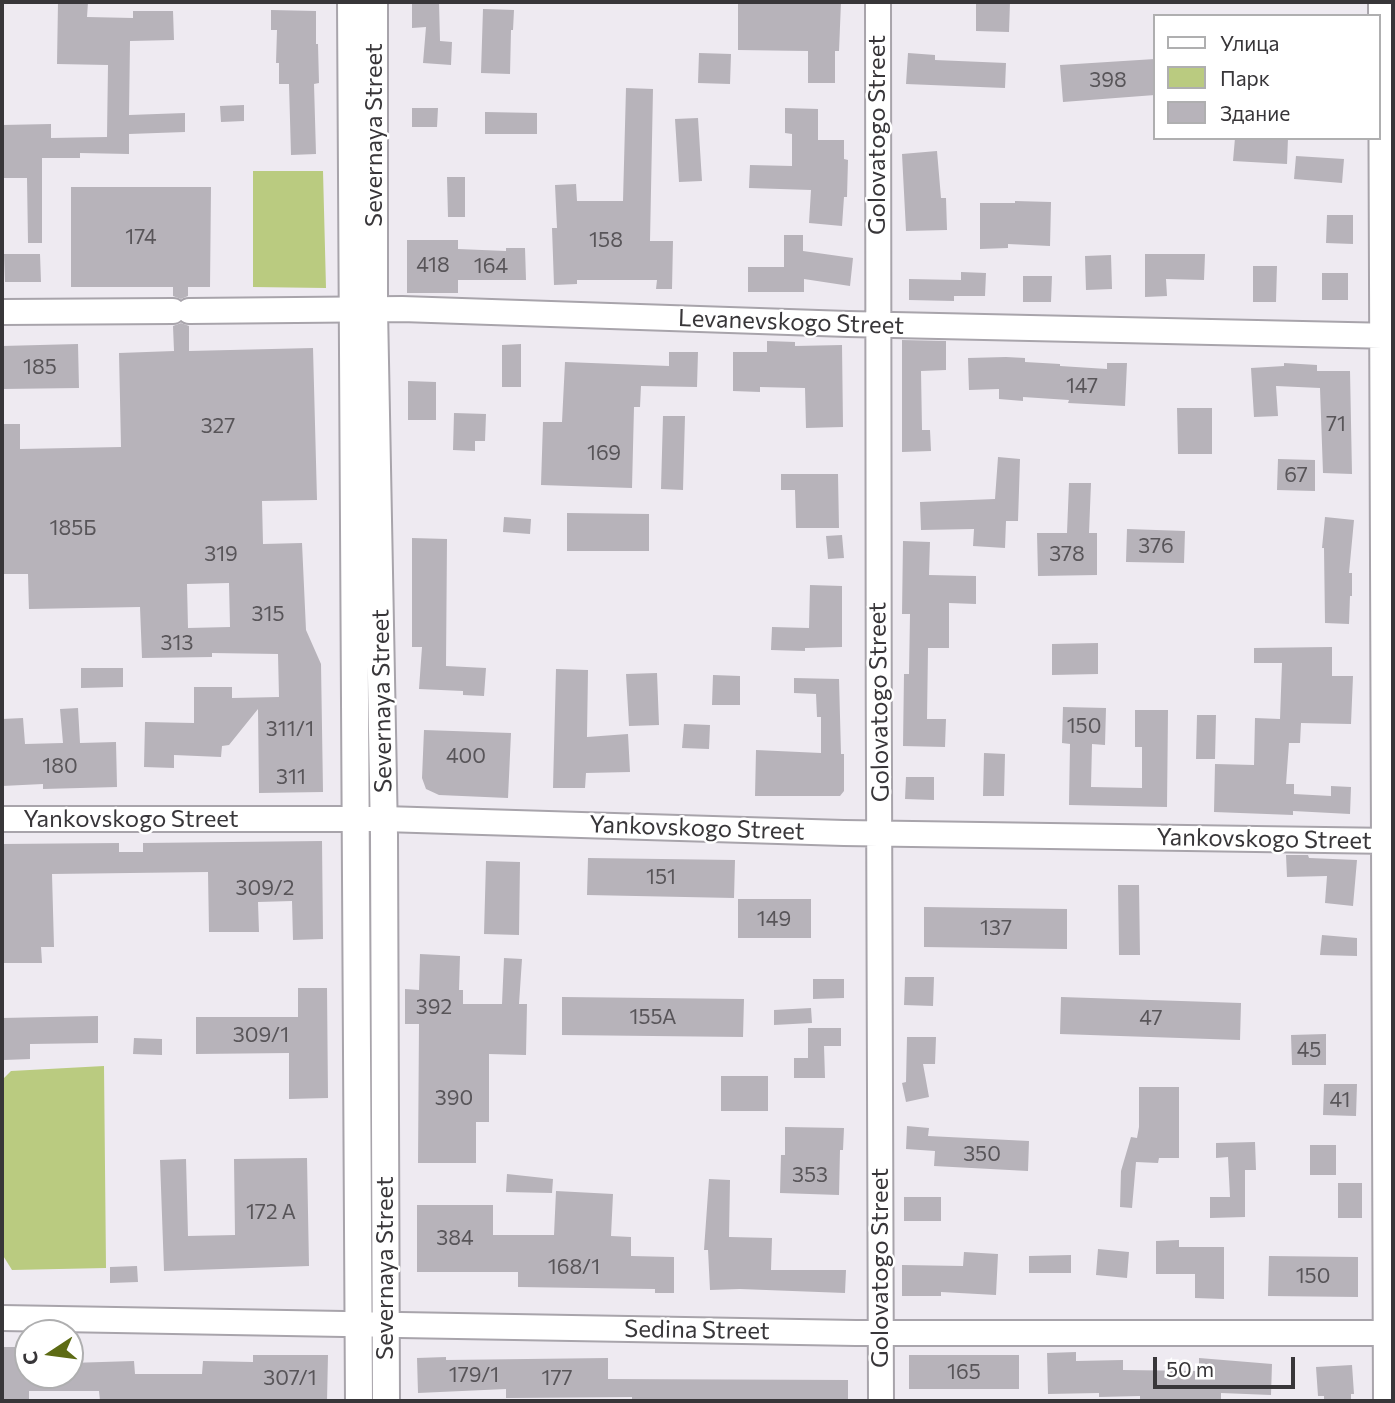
<!DOCTYPE html>
<meta charset="utf-8">
<style>
body{margin:0}
#map{position:relative;width:1395px;height:1403px;overflow:hidden;background:#eeeaf1;font-family:Commissioner,sans-serif}
canvas{display:block}
.frame{position:absolute;inset:0;border:4px solid #383639;pointer-events:none}
.legend{position:absolute;left:1153px;top:14px;width:228px;height:126px;box-sizing:border-box;background:#fff;border:2px solid #afafb0;margin:0;padding:9px 12px;list-style:none;font-size:21px;color:#383639}
.legend li{display:flex;align-items:center;gap:14px;height:35px}
.legend b{width:35px;border:2px solid #afafb0}
.north{position:absolute;left:14px;top:1319px;width:70px;height:70px;box-sizing:border-box;background:#fff;border:2px solid #afafb0;border-radius:50%;rotate:257deg;font-size:19px;font-weight:700;line-height:28px;text-align:center;color:#383639}
.north::after{content:'';display:block;margin:auto;width:24px;height:32px;background:#5d6b14;clip-path:polygon(50% 0,100% 100%,50% 72%,0 100%)}
.scale{position:absolute;left:1153px;top:1357px;width:142px;height:32px;box-sizing:border-box;border:4px solid #383639;border-top:0;padding-left:9px;font-size:21px;line-height:24px;white-space:nowrap;color:#383639;-webkit-text-stroke:5px #fff;paint-order:stroke}
</style>
<div id="map">
<canvas width="1395" height="1403"></canvas>
<div class="frame"></div>
<ul class="legend">
<li><b style="height:9px;background:#fff"></b>Улица</li>
<li><b style="height:19px;background:#bacb80"></b>Парк</li>
<li><b style="height:19px;background:#b7b3ba"></b>Здание</li>
</ul>
<div class="north">С</div>
<div class="scale">50 m</div>
</div>
<script>
const context = document.querySelector('canvas').getContext('2d');
context.lineJoin = 'round';
function fill(path, color) {
  context.fillStyle = color;
  context.fill(path, 'evenodd');
}
function trace(path, color, width, dash) {
  context.strokeStyle = color;
  context.lineWidth = width;
  context.lineCap = dash ? 'butt' : 'round';
  context.setLineDash(dash || []);
  context.stroke(path);
}
function label(font, color, halo, rows, align = 'center') {
  context.font = font + ' Commissioner,sans-serif';
  context.lineWidth = 5;
  context.setLineDash([]);
  context.textBaseline = 'middle';
  context.strokeStyle = halo;
  context.fillStyle = color;
  for (const [text, x, y, turn = 0] of rows) {
    context.save();
    context.translate(x, y);
    context.rotate((+turn || 0) * Math.PI / 180);
    context.textAlign = isNaN(turn) ? turn : align;
    if (halo) context.strokeText(text, 0, 0);
    context.fillText(text, 0, 0);
    context.restore();
  }
}
const green = new Path2D(`
 M253,171H323L326,288L253,287Z
 M104,1066L106,1268L12,1270L2,1254V1080L11,1071Z`);
const building = new Path2D(`
 M58,2H88L87,17L133,18V11H173L174,40L130,41L129,115L185,113V132L129,134V154L80,153V158H42V243H28L27,178H2V125L51,124V138L107,137L108,65L57,64Z
 M412,2H439L440,41L452,42L451,65L423,63L426,27L412,28Z
 M738,2H841L839,51H835V83H808V51L738,50Z
 M976,2H1010L1009,32L976,31Z
 M483,9L514,10L513,30H511L510,74L481,73Z
 M271,10L316,11V44H318L319,83L314,84L316,154L291,155L289,84H279V63H276L277,30H271Z
 M699,53L731,54L730,84L698,83Z
 M908,53L935,55V60L1006,63L1005,88L906,84Z
 M1155,59V95L1063,102L1060,65Z
 M626,88L653,89L650,241H673L672,289H656L657,280H577V284L554,285L552,228H557L555,185L576,184L577,201H623Z
 M244,105V121L221,122L220,106Z
 M412,108H438L437,127H412Z
 M785,108L818,109V140H844V159L848,160L847,197H844L842,226L809,223L811,190L749,188L750,165L792,166V134L785,133Z
 M485,112L537,113V134H485Z
 M698,118L702,181L679,182L675,119Z
 M1235,138H1288L1287,164L1233,161Z
 M937,151L941,198H946L947,230L906,231L902,154Z
 M1296,156L1344,159L1342,183L1294,179Z
 M447,177H465V217H448Z
 M71,187H211L210,287H188V296L181,299L173,296V287H71Z
 M1015,201L1051,202L1050,246L1008,244V248L980,249V203H1015Z
 M1327,215H1353V244L1326,243Z
 M784,235H803V251L853,258L850,286L804,279V292H748V267H784Z
 M407,240H458V249L506,251V248H525L526,280H458V293H407Z
 M4,254H40L41,282H5Z
 M1145,254H1205L1204,280L1166,279L1167,296L1145,297Z
 M1111,255L1112,289L1086,290L1085,256Z
 M1253,266H1277L1276,302H1253Z
 M961,272L986,273L985,296H954V301L909,300V279L961,280Z
 M1322,273H1348V300H1322Z
 M1023,276H1052L1051,302H1023Z
 M181,323L189,326V351L313,348L317,500L262,501L263,544L302,543L306,630L321,664L323,792L259,793L258,709L229,745L222,746L221,757L174,755V768L144,767L145,722L194,723V687H232V698L279,697L278,654L212,653V657L142,658L140,607L29,609L28,574H2V424H20V449L121,447L119,353L174,351L173,326ZM229,583L230,627L188,628L187,584Z
 M902,340L946,341V370L921,371L922,430H930L931,451L902,452Z
 M767,341L795,342V346L842,345L843,427L806,428L805,388L760,387V392L733,391V352H767Z
 M78,344L79,388L2,389V346Z
 M521,344V387H502V345Z
 M669,352H698L697,387L641,386L640,407H634L632,488L541,485L543,422H562L565,362L669,366Z
 M1006,357L1025,358V362L1060,364V366L1107,369V363H1127L1125,406L1068,403L1069,400L1023,397V401L999,399V389L969,390L968,358Z
 M1284,363L1317,365V371H1350L1352,474L1323,473L1320,388L1276,386L1278,416L1254,417L1251,368L1284,366Z
 M408,381L436,382V420H408Z
 M1177,408H1212V454H1178Z
 M454,413L486,414L485,441H475V451L453,450Z
 M663,416H685L683,490L661,489Z
 M998,457L1020,459L1018,521H1006L1005,548L973,546L974,529L921,530L920,502L995,499Z
 M1278,459L1315,460V491L1277,490Z
 M781,474H838L839,528H796L795,490H781Z
 M1069,483H1091L1089,533H1097V575L1038,576L1037,533H1067Z
 M567,513L649,514V551H567Z
 M504,517L531,519L530,534L503,532Z
 M1325,517L1354,520L1349,573H1352V596H1350L1349,624L1325,623L1324,548H1322Z
 M1127,529L1185,531L1184,563L1126,562Z
 M842,535L844,558L828,559L826,536Z
 M412,538L447,539L446,666L486,668L484,696L463,695V691L419,689L422,647H412Z
 M903,541L930,542L929,575L976,576V604L949,603V648H928L927,719H946L945,747L903,746L904,674H909L910,614H902Z
 M810,585L842,586V647L805,648V651L771,650L772,627L809,628Z
 M1098,643V674L1052,675V644Z
 M1332,647V676H1353L1351,724L1301,723L1300,743H1289L1286,784H1294V794L1331,796V786L1351,787L1350,814L1293,811V815L1214,812L1215,764L1254,765L1255,718L1280,719L1282,663H1254V648Z
 M81,668H123V687L81,688Z
 M556,669L588,670L587,737L628,734L630,772L586,773L585,788H553Z
 M657,673L659,725L629,726L626,674Z
 M713,675L740,676V705H712Z
 M794,678L839,679L841,754H844V791L840,796H755L756,750L821,753V717H817L816,694L794,693Z
 M1063,707L1106,708L1105,745L1092,744L1091,787L1142,788V747H1135V710H1168L1167,807L1069,805L1070,744L1062,743Z
 M78,708L80,743L116,742L117,787L43,789V784L2,786V719L23,718L25,744L63,743L60,709Z
 M1197,715H1216L1215,759H1196Z
 M684,724L710,725L709,749L682,748Z
 M424,730L511,733L508,798L439,795L426,789L422,778Z
 M984,753L1005,754L1004,796H983Z
 M906,777H934V800L905,799Z
 M322,841L323,939L293,940L292,901L258,902L259,932H209L208,872L52,874L54,947H41L42,963H2V844L119,843V852H143V843Z
 M1286,855H1308L1309,858L1357,860L1353,906L1325,903L1327,876L1287,877Z
 M588,858L735,860L734,898L587,895Z
 M486,861L520,862L519,935L484,934Z
 M1118,885H1139L1140,955H1119Z
 M738,899H811V938H738Z
 M924,907L1067,909V949L924,947Z
 M1322,935L1357,938V956L1320,955Z
 M420,954L460,956L459,990H463V1004H502L504,958L522,959L519,1004H527L526,1055L489,1054V1122H476V1163H418L419,1024H405V989L419,990Z
 M905,977H934L933,1006L904,1005Z
 M813,979H844V998L813,999Z
 M298,988H327L328,1098L289,1099V1053L196,1054V1017H298Z
 M562,997L744,999L743,1037L562,1035Z
 M1061,997L1241,1003L1240,1040L1060,1034Z
 M811,1008L812,1023L774,1025V1010Z
 M98,1016V1043L30,1044V1059L4,1060V1047H2V1018Z
 M808,1028H841V1046H824L825,1078H794V1058H808Z
 M1326,1034V1065H1292L1291,1035Z
 M907,1037H936L935,1064H923L929,1097L906,1102L902,1083L906,1082Z
 M134,1038L162,1039V1055L133,1054Z
 M721,1076H768V1111H721Z
 M1324,1084H1357L1356,1116L1323,1115Z
 M1139,1087H1179V1158H1159L1158,1163L1136,1162L1132,1208L1120,1207L1121,1171L1131,1137L1137,1138L1139,1127Z
 M907,1126L929,1128L928,1136L1029,1141L1028,1171L934,1166L935,1151L906,1149Z
 M785,1127L844,1128L843,1150H840L839,1195L780,1193L781,1155H785Z
 M1255,1142L1256,1170H1245V1217L1210,1218V1197H1230L1228,1157L1216,1158V1143Z
 M1310,1145H1336V1175H1310Z
 M307,1158L309,1266L164,1271L160,1160L186,1159L188,1236L235,1235L234,1159Z
 M507,1174L553,1179L552,1193L506,1192Z
 M709,1179L730,1180L729,1237L772,1238L771,1270H846L845,1293L740,1289L710,1290L708,1250H704Z
 M1338,1183H1362V1218H1338Z
 M556,1191L613,1194L611,1236L631,1237V1256L674,1257V1293H655V1289L518,1287V1272H417V1205H493V1235H554Z
 M904,1197H941V1221H904Z
 M1179,1240V1247H1224V1299L1195,1298V1274H1156V1241Z
 M1098,1249L1129,1252L1127,1278L1096,1275Z
 M964,1252L998,1254L996,1295L941,1292V1296H902V1265L963,1266Z
 M1071,1255V1273H1029V1256Z
 M1269,1256L1358,1257V1297L1268,1296Z
 M137,1266L138,1282L110,1283V1267Z
 M2,1347H28V1375H70V1363L134,1361L135,1374H202L203,1361L253,1362V1355H328L327,1401H100L99,1391H29V1401H2Z
 M1076,1352V1361L1123,1360V1370L1199,1371V1358L1272,1364L1271,1395L1221,1393V1401H1140V1396L1099,1397V1393L1048,1394L1047,1353Z
 M909,1355H1019V1389H909Z
 M446,1357V1360L608,1358V1379L848,1380V1401H632V1397L506,1398V1389L418,1393L417,1358Z
 M1352,1365L1354,1394H1351V1401H1324V1396H1318L1316,1367Z`);
const secondary = new Path2D(`
 M878,2C875,468 882,935 881,1401
 M1381,2L1386,1401
 M189,311L402,309L848,324L1393,336
 M2,312L173,311
 M2,819H384L844,833L1393,841
 M2,1318L856,1333H1393`);
const primary = new Path2D(`
 M351,2L359,1401
 M374,2V309L384,835L386,1401`);
const numberNames = [
 ["398",1108,80],
 ["174",141,237],
 ["158",606,240],
 ["418",433,265],
 ["164",491,266],
 ["185",40,367],
 ["147",1082,386],
 ["71",1336,424],
 ["327",218,426],
 ["169",604,453],
 ["67",1296,475],
 ["185Б",73,528],
 ["376",1156,546],
 ["319",221,554],
 ["378",1067,554],
 ["315",268,614],
 ["313",177,643],
 ["150",1084,726],
 ["311/1",290,729],
 ["400",466,756],
 ["180",60,766],
 ["311",291,777],
 ["151",661,877],
 ["309/2",265,888],
 ["149",774,919],
 ["137",996,928],
 ["392",434,1007],
 ["155А",653,1017],
 ["47",1151,1018],
 ["309/1",261,1035],
 ["45",1309,1050],
 ["390",454,1098],
 ["41",1340,1100],
 ["350",982,1154],
 ["353",810,1175],
 ["172 А",271,1212],
 ["384",455,1238],
 ["168/1",574,1267],
 ["150",1313,1276],
 ["165",964,1372],
 ["179/1",474,1375],
 ["307/1",290,1378],
 ["177",557,1378]
];
const streetNames = [
 ["Severnaya Street",374,135,-90],
 ["Golovatogo Street",877,135,-90],
 ["Levanevskogo Street",791,322,2],
 ["Severnaya Street",382,701,-91],
 ["Golovatogo Street",879,702,-91],
 ["Yankovskogo Street",131,819],
 ["Yankovskogo Street",697,828,2],
 ["Yankovskogo Street",1264,839,1],
 ["Severnaya Street",385,1268,-90],
 ["Golovatogo Street",880,1268,-90],
 ["Sedina Street",697,1330,1]
];
fill(green, '#bacb80');
fill(building, '#b7b3ba');
trace(secondary, '#a8a4ab', 28);
trace(primary, '#a8a4ab', 30);
trace(secondary, '#fff', 24);
trace(primary, '#fff', 26);
label('21px', '#585559', null, numberNames);
label('24px', '#383639', '#fff', streetNames);
</script>
